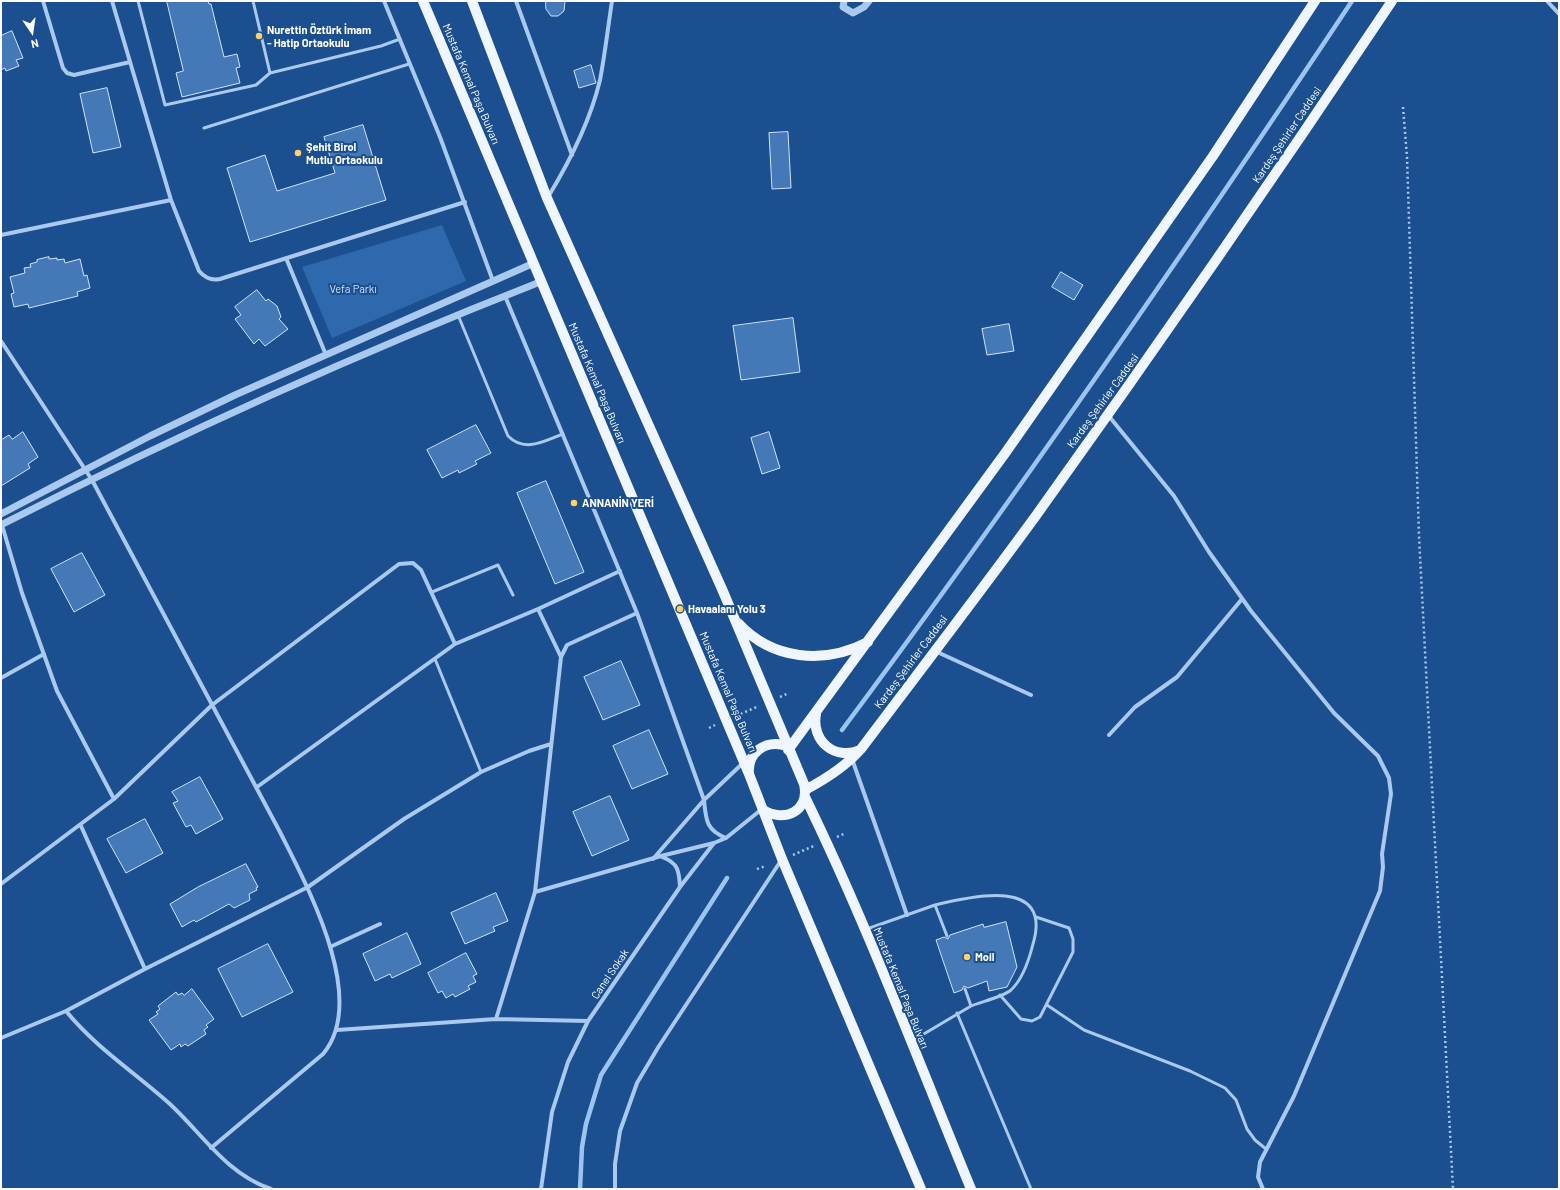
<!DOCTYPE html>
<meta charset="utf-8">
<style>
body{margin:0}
#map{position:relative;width:1560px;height:1190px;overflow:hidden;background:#1b4f8f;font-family:Barlow,sans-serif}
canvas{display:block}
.frame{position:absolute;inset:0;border:2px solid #fff;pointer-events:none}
.north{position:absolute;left:12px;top:12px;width:40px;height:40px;-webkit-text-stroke:3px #1b4f8f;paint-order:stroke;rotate:167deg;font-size:11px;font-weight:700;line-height:16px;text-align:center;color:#fff}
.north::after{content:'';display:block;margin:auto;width:14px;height:18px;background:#fff;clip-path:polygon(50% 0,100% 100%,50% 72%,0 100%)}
</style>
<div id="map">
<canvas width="1560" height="1190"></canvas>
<div class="frame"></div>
<div class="north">N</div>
</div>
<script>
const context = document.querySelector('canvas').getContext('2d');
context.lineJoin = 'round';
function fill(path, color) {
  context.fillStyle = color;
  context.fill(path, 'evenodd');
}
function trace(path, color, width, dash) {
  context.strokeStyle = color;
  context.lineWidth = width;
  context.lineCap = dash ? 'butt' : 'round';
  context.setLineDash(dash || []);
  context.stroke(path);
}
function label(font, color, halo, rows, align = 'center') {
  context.font = font + ' Barlow,sans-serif';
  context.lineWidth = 4;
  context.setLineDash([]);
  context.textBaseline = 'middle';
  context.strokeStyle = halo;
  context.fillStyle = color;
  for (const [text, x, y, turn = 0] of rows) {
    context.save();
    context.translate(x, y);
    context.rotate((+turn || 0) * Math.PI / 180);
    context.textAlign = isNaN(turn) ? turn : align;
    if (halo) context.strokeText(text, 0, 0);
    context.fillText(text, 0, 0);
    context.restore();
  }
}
const green = new Path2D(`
 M442,225L466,281L332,338L302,267Z`);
const stream = new Path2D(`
 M842,730C1019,492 1188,248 1352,1
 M580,1189L582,1147L586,1124L601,1075L727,878`);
const building = new Path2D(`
 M167,1H208L209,4H211L224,57L237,54L240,67L236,68L240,83L182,97L176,73L183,71Z
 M546,1H565L564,11L558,16H551L546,9Z
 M12,31L23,58L16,60L19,66L6,71L5,68L1,70V36Z
 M591,65L596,83L579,88L574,71Z
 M107,88L121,147L93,153L80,94Z
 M363,125L386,200L250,242L227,168L265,155L277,191L335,173L324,137Z
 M788,132L791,188L772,189L769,133Z
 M49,257V259L57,258V260L64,259L65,263L80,259L84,276L87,275L90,288L77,292L78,296L29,308L28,304L14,307L11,294L14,293L10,277L25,273L24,268L31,267L30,264L37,262V260Z
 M1061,272L1083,285L1074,300L1052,287Z
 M257,290L266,301L268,299L277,306L281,317L279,319L288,329L265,346L259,339L254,344L235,319L241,315L235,307Z
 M793,318L800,372L741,380L733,326Z
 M1009,324L1014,351L987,355L982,329Z
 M476,425L491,453L475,461L477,464L459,473L458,470L442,478L427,450Z
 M23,432L38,457L28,464L30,468L1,486V440L9,435L12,439Z
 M769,432L780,468L762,474L751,438Z
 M546,481L584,572L555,584L517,493Z
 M82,553L105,595L74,612L51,569Z
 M621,661L640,705L603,720L584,677Z
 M649,730L668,774L632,789L613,746Z
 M200,777L223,819L196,834L191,825L186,827L173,803L178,801L172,792Z
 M610,796L629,840L592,856L573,812Z
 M145,819L163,853L126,873L107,839Z
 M246,864L258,887L256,888L257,890L249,894L250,900L234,908L229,904L196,922L194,920L182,927L170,904L198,887Z
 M496,893L508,921L493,927L495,931L465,944L451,913Z
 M1006,922L1017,967L1007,987L989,991L987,981L968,988L964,986L962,990L954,993L936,940L944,937L948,939L950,935L983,924L984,927Z
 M407,933L421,964L392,978L390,974L375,981L363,954Z
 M268,944L293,992L242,1017L218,969Z
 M466,953L477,974L473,976L476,982L468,986L470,989L455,997L453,994L446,998L442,991L438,993L428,973Z
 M192,989L214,1019L206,1025L208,1027L204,1030L206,1034L188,1046L185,1044L181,1047L180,1044L171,1050L149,1020L158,1014L156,1012L160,1009L158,1006L176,992L178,995L182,993L184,995Z`);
const path = new Path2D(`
 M1403,107L1407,157L1419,536L1453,1189
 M780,697L789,693
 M736,716L759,706
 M709,728L715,725
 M837,837L846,833
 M793,855L816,845
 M757,869L766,866`);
const service = new Path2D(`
 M138,1L165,105L256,85L270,73L381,46L400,39
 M253,1L270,73
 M204,128L409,64
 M458,315L508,436C525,453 544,441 563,434
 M432,592L498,565L513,595
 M435,659L481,772
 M935,905C972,896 1053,877 1033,944C1029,960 1023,979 1011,990C1003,997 980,1002 971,1006
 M867,929L935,905L947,936
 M1000,995L1021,1019L1032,1021L1040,1017L1073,952V939L1069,928L1036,917
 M1047,1005L1084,1030L1190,1071L1225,1088L1236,1100L1247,1129L1255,1140L1266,1149
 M957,1013L1031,1189
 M912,1041L971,1006L965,989`);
const minor = new Path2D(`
 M43,1L63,68L67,73L74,75L130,62
 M112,1L171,200L199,271C205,278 211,281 220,279L465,202
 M384,1L440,137L493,281
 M516,1L572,155
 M1547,1L1559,14
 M548,197C570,161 590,122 600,80C605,54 608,27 612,1
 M1,235L171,200
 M286,258L326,355
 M505,296L637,613L704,800C706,820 706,830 726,838
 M1,341L92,480L280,832C307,886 369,999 323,1054L211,1148
 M1108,415L1174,496L1209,552L1251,611L1334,713L1378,756L1389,778L1391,794L1382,854L1383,867L1380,891L1294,1096L1260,1162L1258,1177L1263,1189
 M2,525L22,593L57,691L114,799
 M538,609L620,571
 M935,651L1031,695
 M1,678L44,654
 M1109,735L1135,707L1177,677L1242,599
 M852,759L907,915
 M257,787L455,644L538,609L561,657
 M81,826L145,969
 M662,857C678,863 679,870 680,887
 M653,859L704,800L743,763
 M1,884L114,799L212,705L399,564L413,563L421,570L455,644
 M535,892L561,657L567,645L637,613
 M330,947L380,924
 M66,1011C96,1048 137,1074 171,1105C203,1135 227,1174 271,1189
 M496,1019L535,892L661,856L714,843
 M337,1030L496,1019L588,1021
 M1,1038L66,1011L145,969L308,887L404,819L481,772L529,751L551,744
 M541,1189L552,1112L568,1062L588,1021L680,887L714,843L726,838L762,809
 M615,1189V1164L620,1131L637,1083L659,1046L782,859`);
const tertiary = new Path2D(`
 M844,1L843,7L853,13L864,7L869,1
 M1,514L150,436L235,395L534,263
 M1,525C177,435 356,354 540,282`);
const primary = new Path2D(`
 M423,1L749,774
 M472,1L547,198L722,589L804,784C810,811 785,823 763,810
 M738,623C772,660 824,665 868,642
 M816,714C811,741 835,761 860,750
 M787,746C766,739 747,752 749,774L782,859L921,1189
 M788,750L1006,452L1213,156L1315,1
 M805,790C826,779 845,767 861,749C919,672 978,595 1035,517C1157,347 1276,175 1392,1
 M805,797C867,924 917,1058 971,1189`);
const markers = [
 [259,36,4,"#ffd166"],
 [298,153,4,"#ffd166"],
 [574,503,4,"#ffd166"],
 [680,609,4,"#ffd166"],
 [967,957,4,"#ffd166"]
];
const poiNames = [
 ["Nurettin Öztürk İmam",267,30],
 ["- Hatip Ortaokulu",267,43],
 ["Şehit Birol",306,147],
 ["Mutlu Ortaokulu",306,160],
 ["ANNANİN YERİ",582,503],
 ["Havaalanı Yolu 3",688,609],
 ["Moil",975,957]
];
const streetNames = [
 ["Mustafa Kemal Paşa Bulvarı",471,84,67],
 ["Kardeş Şehirler Caddesi",1287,135,-56],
 ["Mustafa Kemal Paşa Bulvarı",597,383,67],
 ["Kardeş Şehirler Caddesi",1103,401,-54],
 ["Kardeş Şehirler Caddesi",911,662,-53],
 ["Mustafa Kemal Paşa Bulvarı",728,692,67],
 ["Canel Sokak",610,974,-56],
 ["Mustafa Kemal Paşa Bulvarı",901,988,68]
];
const parkNames = [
 ["Vefa Parkı",353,289]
];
fill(green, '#2e69ad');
trace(stream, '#9cc4f0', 4.5);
fill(building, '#4478b7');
trace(building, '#cfe3fa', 1);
trace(path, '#a9c9ee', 2.5, [2, 3]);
trace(service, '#a9c9ee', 3);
trace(minor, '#a9c9ee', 4);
trace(tertiary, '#a9c9ee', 7);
trace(primary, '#f0f6ff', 10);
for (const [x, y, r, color] of markers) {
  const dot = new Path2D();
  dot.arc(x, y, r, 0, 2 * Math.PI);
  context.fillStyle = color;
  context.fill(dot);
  trace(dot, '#1b4f8f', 1.5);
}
label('bold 11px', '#fff', '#1b4f8f', poiNames, 'left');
label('11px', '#fff', '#1b4f8f', streetNames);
label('11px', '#cfe3fa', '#1b4f8f', parkNames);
</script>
